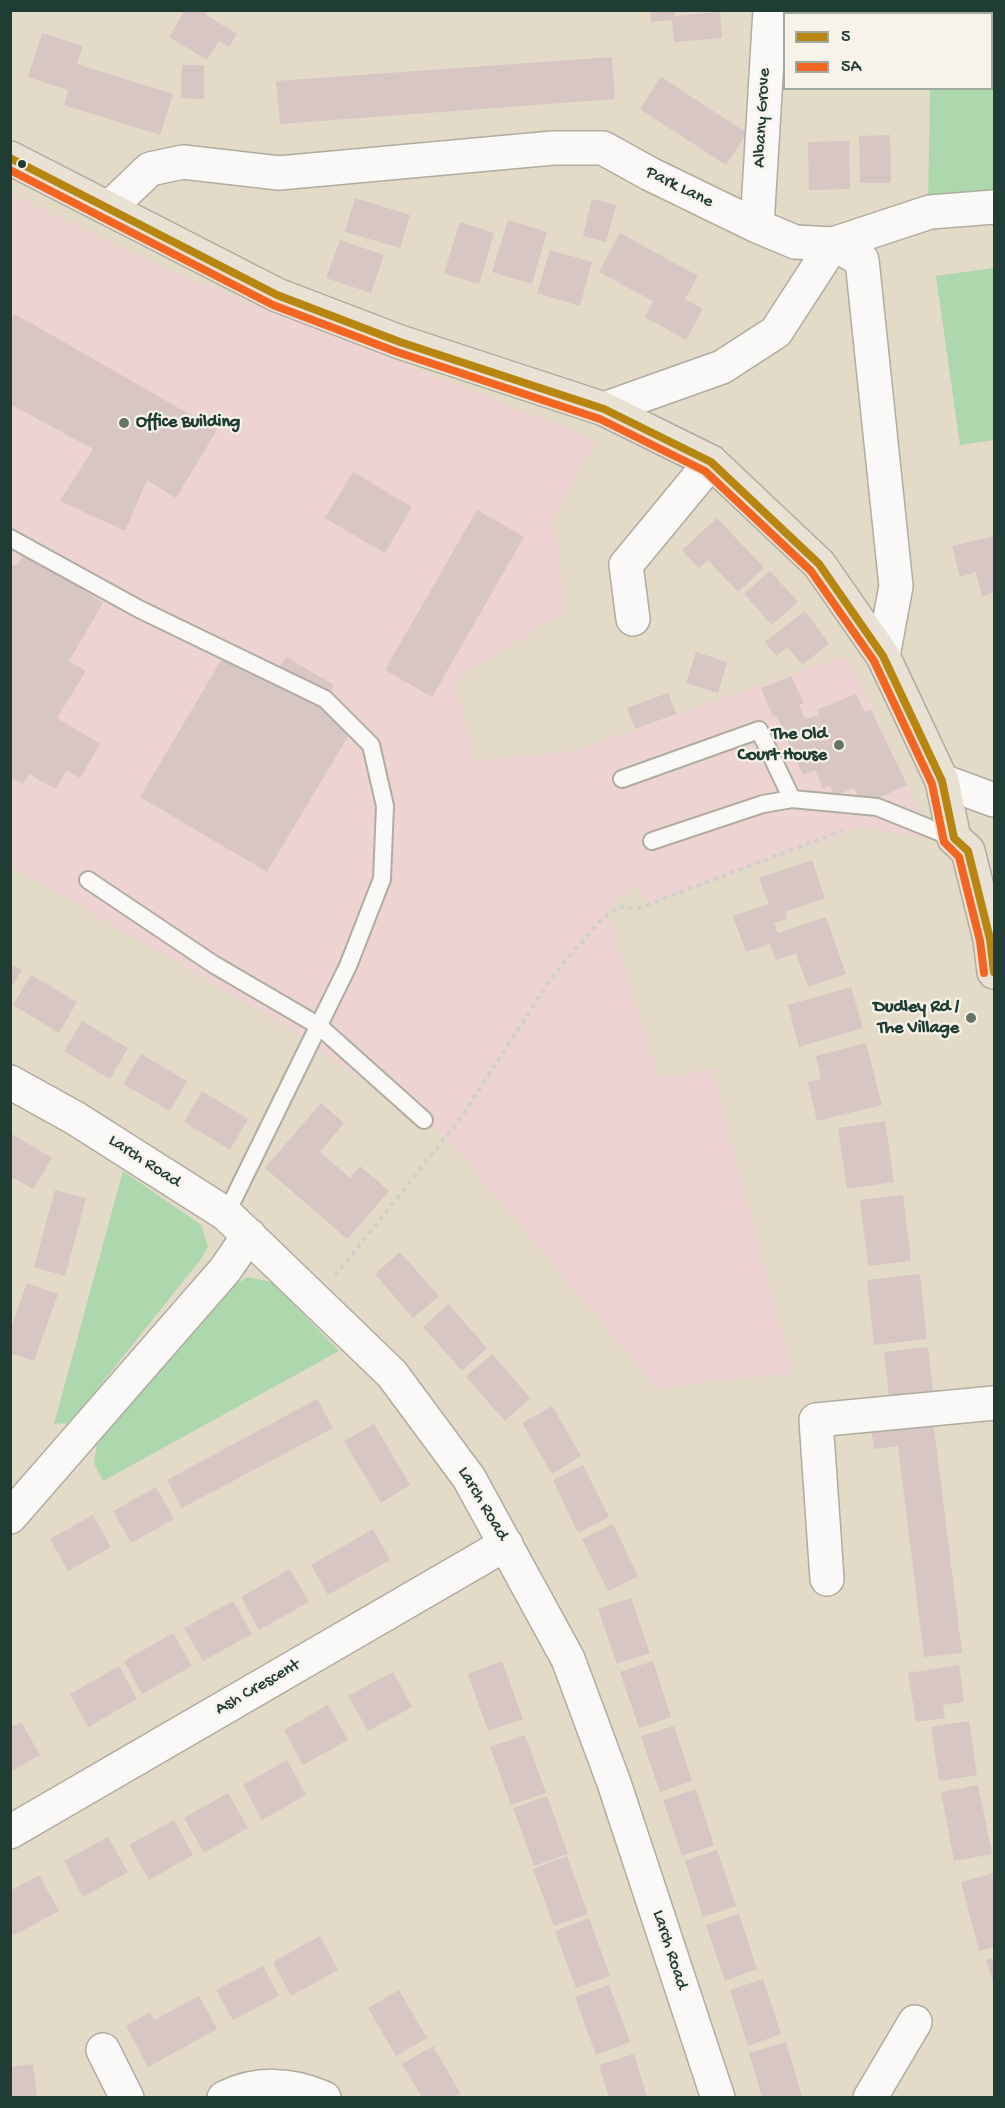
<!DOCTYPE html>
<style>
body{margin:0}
#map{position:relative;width:1005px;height:2108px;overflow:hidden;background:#e3dac8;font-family:"Gochi Hand",sans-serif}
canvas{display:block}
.frame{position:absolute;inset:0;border:12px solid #1f3d34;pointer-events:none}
.legend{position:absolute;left:783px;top:12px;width:210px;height:78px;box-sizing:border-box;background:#f7f3e8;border:2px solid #a1aaa0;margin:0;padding:8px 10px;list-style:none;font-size:18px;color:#1f3d34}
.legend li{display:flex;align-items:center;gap:12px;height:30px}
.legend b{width:30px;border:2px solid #a1aaa0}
</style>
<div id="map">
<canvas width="1005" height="2108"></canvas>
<div class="frame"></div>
<ul class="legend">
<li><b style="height:8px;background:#b68610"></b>5</li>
<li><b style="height:8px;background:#f26522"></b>5A</li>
</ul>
</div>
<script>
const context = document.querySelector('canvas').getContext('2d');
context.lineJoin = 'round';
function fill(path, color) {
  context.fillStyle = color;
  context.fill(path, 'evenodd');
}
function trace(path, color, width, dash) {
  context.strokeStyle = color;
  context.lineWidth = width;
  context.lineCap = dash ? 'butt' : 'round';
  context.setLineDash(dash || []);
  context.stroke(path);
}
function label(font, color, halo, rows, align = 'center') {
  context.font = font + ' "Gochi Hand",sans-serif';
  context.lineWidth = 4.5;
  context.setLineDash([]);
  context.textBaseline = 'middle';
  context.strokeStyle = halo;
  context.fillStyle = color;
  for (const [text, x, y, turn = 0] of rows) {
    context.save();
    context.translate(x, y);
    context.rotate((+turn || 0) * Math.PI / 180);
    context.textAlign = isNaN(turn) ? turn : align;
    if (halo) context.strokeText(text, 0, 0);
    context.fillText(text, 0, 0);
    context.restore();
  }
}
const built = new Path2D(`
 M10,193L157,265L596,440L554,519L566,611L455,680L475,761L573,751L847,655L914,800L926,839L865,826L649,904L636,885L607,910L659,1078L712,1068L793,1373L656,1388L447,1139L283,1025L11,866Z`);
const green = new Path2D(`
 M931,11H994V191L928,204L930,89L992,88V14L931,13Z
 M994,268V440L960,445L936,276Z
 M123,1171L201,1225L208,1246L201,1259L70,1423L54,1424Z
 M247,1277L272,1282L339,1351L103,1481L94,1463L97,1443L226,1291Z`);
const building = new Path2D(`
 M185,10H207L205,14L237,34L229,47L219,41L207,60L169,37Z
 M650,10H675V16L720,12L722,38L674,42L672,20L651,22Z
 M825,10H873V14H825Z
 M42,33L83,46L77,64L173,94L160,135L64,105L68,90L28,77Z
 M612,57L615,99L280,124L276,81Z
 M182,65H204V99L181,98Z
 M661,77L747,133L726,165L640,109Z
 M890,135L891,183H860L859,136Z
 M849,141L850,189L809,190L808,142Z
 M355,198L410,215L400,248L345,232Z
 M592,199L616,205L606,242L583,236Z
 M508,220L547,232L532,284L492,272Z
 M460,222L494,233L479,284L444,273Z
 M620,233L698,276L685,299L703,309L686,340L645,317L653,301L599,272Z
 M340,240L384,255L371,293L326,278Z
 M550,250L592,262L580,306L537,293Z
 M15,314L217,430L176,498L147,480L125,531L60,501L93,449L10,404V320Z
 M353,472L412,507L385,553L325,518Z
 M477,510L524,537L432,697L385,670Z
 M717,518L764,568L738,592L708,560L699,568L682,550Z
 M994,536V593L982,596L976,572L960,577L952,546Z
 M26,552L103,603L69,661L86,671L57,718L100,744L80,778L67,770L55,789L29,774L23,784L10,777V563L16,566Z
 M770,571L798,602L772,625L744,594Z
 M805,611L829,644L802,665L788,647L776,656L765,642Z
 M229,647L275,675L286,657L334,685L323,703L356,723L267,872L140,797Z
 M696,652L727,662L718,693L686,683Z
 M791,676L804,703L799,705L805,719L819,715L817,710L856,694L865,712L871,710L907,785L863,805L854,788L834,796L830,785L823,788L815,770L803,775L777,716L773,717L761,688Z
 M668,693L676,714L635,729L627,708Z
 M812,860L825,898L785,912L787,919L774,923L778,933L826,917L846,974L808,987L796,953L776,960L770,944L746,952L733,916L769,904L759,878Z
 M10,964L22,970L10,990Z
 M31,975L77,1002L59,1033L13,1005Z
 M851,987L863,1028L799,1047L788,1005Z
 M82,1021L128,1048L110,1079L64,1051Z
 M866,1043L882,1105L817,1121L808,1082L821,1079L816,1056Z
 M141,1054L187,1081L170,1111L123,1084Z
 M202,1091L248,1119L230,1150L184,1122Z
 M321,1103L344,1123L320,1152L350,1178L360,1166L389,1191L347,1239L265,1168Z
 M885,1121L894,1182L847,1189L838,1128Z
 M10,1133L52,1158L33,1189L10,1176Z
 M55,1190L86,1198L65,1276L34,1267Z
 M903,1195L911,1261L868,1266L860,1200Z
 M400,1252L439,1296L413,1318L375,1274Z
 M920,1274L927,1339L874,1345L867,1280Z
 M27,1283L58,1294L34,1361L10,1353V1331Z
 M448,1304L487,1348L462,1371L423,1327Z
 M928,1347L934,1400L890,1405L884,1352Z
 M492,1354L530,1398L505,1421L466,1377Z
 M317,1399L333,1428L182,1508L167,1480Z
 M552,1406L581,1456L552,1474L522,1423Z
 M933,1420L962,1653L924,1657L898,1446L874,1449L871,1428Z
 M374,1424L410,1485L381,1503L344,1441Z
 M583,1465L609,1517L578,1533L553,1480Z
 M156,1487L174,1519L131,1543L113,1511Z
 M93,1515L111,1547L68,1571L50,1539Z
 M613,1524L638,1576L608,1591L582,1539Z
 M373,1529L390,1560L328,1595L311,1565Z
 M290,1569L309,1602L259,1630L241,1597Z
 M631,1598L650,1653L617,1664L598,1609Z
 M233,1601L252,1634L203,1661L184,1628Z
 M173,1633L192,1666L142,1694L124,1661Z
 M502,1661L523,1719L488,1731L468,1674Z
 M653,1661L671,1717L639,1728L620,1672Z
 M959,1665L964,1702L943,1705L945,1718L916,1722L908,1673Z
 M119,1666L137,1699L88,1727L70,1694Z
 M393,1672L412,1707L368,1731L348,1696Z
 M328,1705L348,1740L303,1765L284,1730Z
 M969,1721L977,1775L939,1781L931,1727Z
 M21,1722L40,1755L10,1772V1728Z
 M674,1726L692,1781L660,1792L641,1736Z
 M525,1735L546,1793L511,1805L490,1747Z
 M287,1760L306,1795L262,1820L243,1785Z
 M978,1785L992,1854L954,1861L941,1792Z
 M696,1789L714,1845L682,1856L663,1800Z
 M228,1793L248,1828L204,1853L184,1818Z
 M547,1796L568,1854L534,1866L513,1808Z
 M174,1820L193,1855L149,1880L129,1845Z
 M108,1837L128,1872L83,1897L64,1861Z
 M717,1850L736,1906L703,1917L685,1861Z
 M567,1856L588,1914L554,1926L533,1869Z
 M994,1873V1947L979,1951L961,1882Z
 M39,1875L59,1911L14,1935L10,1929V1891Z
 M739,1914L757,1969L725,1981L706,1925Z
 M589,1918L610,1976L576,1988L555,1931Z
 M320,1936L338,1970L291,1996L273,1962Z
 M994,1958V1986L986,1960Z
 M263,1966L279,1996L233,2020L216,1990Z
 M763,1979L781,2034L748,2046L730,1990Z
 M609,1985L630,2042L596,2055L575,1997Z
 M399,1990L427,2038L396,2056L368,2008Z
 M199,1996L217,2029L148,2067L126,2026L150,2012L154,2020Z
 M786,2042L802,2097H762L749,2053Z
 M433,2046L461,2094L454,2097H422L402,2064Z
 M634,2054L647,2097H609L599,2065Z
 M33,2064L37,2097H10V2067Z`);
const path = new Path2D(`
 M335,1276L460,1119L550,980L567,959L602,919L618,907L639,908L844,830`);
const lane = new Path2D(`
 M10,538L139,609L325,699L371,745L385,806L382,879L348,966L226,1214
 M622,779L759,730L792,799
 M652,841L763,804L792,799L877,807L954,838
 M88,880L213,964L319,1026L424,1120`);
const street = new Path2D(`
 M109,208L150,169L183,162L279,173L553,148H603L650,174L757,226L795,242L833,244L862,260L896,586L883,656
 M757,226L770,10
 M604,409L722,367L776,332L833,244L930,212L994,207
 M633,619L626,565L711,462
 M942,781L994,800
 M10,1082L75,1118L226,1214L392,1374L469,1478L568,1659L614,1783L718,2098
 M10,1517L225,1270L249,1235
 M827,1579L816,1420L994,1403
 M10,1832L506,1544
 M103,2050L127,2098
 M224,2098C256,2082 291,2083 324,2098
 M870,2098L915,2022`);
const primary = new Path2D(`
 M10,158L277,295L400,342L604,409L711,462L819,564L883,656L942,781L954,838L968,851L990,939L994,972`);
const bus1 = new Path2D(`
 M10,158L277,295L400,342L604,409L711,462L819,564L883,656L942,781L954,838L968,851L990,939L994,972`);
const bus2 = new Path2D(`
 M10,170L273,305L397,352L600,419L705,471L811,571L874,661L932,784L944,842L959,857L980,941L984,973`);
const markers = [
 [22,164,5,"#1f3d34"],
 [124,423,6,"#647468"],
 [839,745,6,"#647468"],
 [971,1018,6,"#647468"]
];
const streetNames = [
 ["Albany Grove",763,118,-87],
 ["Park Lane",679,188,26],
 ["Larch Road",144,1162,33],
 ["Larch Road",482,1504,59],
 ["Ash Crescent",258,1688,-30],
 ["Larch Road",669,1950,72]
];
const poiNames = [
 ["Office Building",136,423,"left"],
 ["The Old",827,735],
 ["Court House",827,756],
 ["Dudley Rd /",959,1008],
 ["The Village",959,1029]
];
fill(built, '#edd4d2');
fill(green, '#add7ad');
fill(building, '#d7c6c4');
trace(lane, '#afaca0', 20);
trace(street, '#afaca0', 36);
trace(primary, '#afaca0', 36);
trace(path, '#d1d1cb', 4, [4.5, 4.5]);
trace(lane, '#fbf9f7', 16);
trace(street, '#fbf9f7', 33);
trace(primary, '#e9e1d4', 33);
trace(bus1, '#b68610', 8);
trace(bus2, '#f26522', 8);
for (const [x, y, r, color] of markers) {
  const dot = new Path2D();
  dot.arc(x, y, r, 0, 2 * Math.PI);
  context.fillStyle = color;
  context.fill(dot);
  trace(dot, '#f7f3e8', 2);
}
label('18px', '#1f3d34', '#f7f3e8', streetNames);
label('bold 18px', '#1f3d34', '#f7f3e8', poiNames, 'right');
</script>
